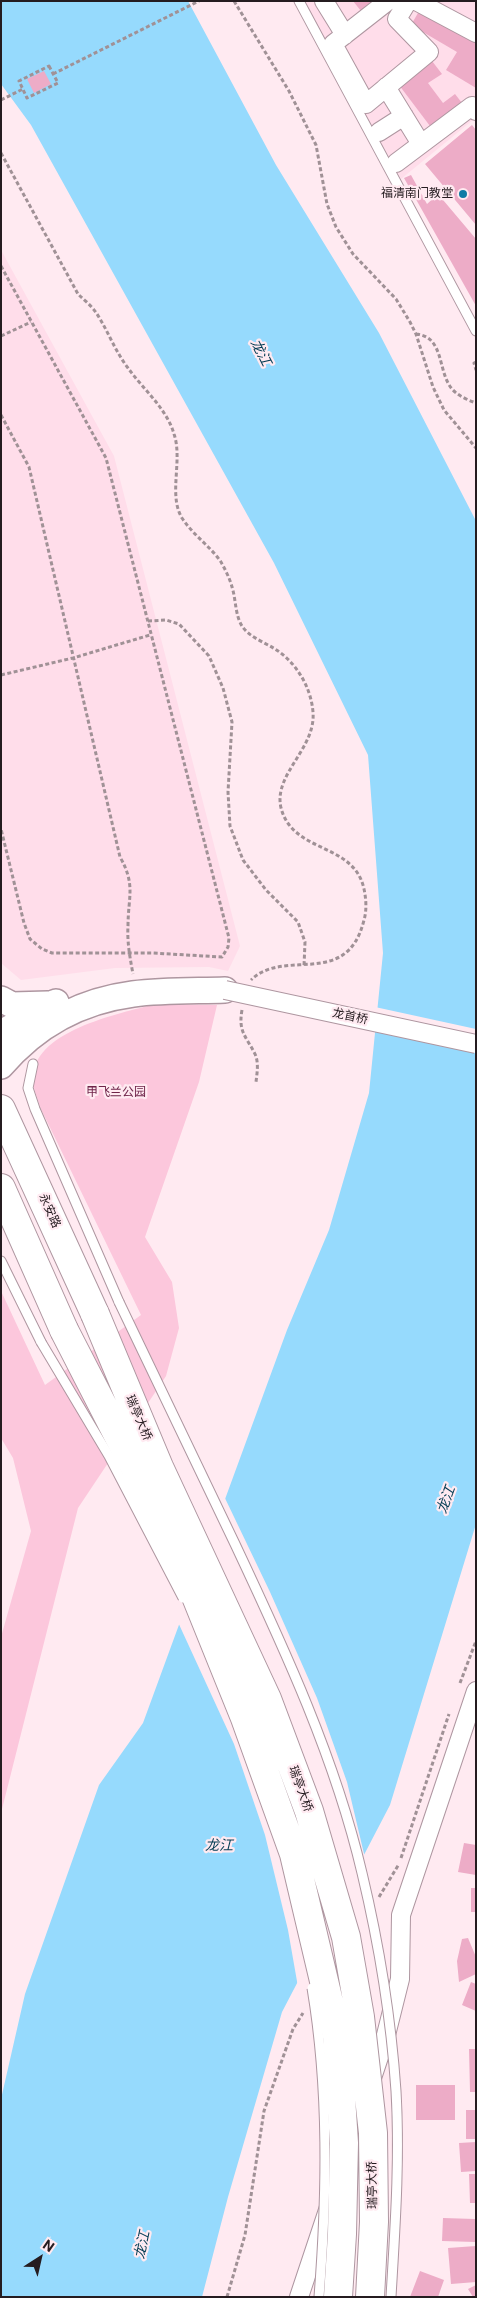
<!DOCTYPE html>
<meta charset="utf-8">
<style>
body{margin:0}
#map{position:relative;width:477px;height:2298px;overflow:hidden;background:#ffeaf1;font-family:Roboto,sans-serif}
canvas{display:block}
.frame{position:absolute;inset:0;border:2px solid #251c20;pointer-events:none}
.north{position:absolute;left:15px;top:2233px;width:50px;height:50px;-webkit-text-stroke:4px #ffeaf1;paint-order:stroke;rotate:35deg;font-size:14px;font-weight:700;line-height:20px;text-align:center;color:#251c20}
.north::after{content:'';display:block;margin:auto;width:18px;height:22px;background:#251c20;clip-path:polygon(50% 0,100% 100%,50% 72%,0 100%)}
</style>
<div id="map">
<canvas width="477" height="2298"></canvas>
<div class="frame"></div>
<div class="north">N</div>
</div>
<script>
const context = document.querySelector('canvas').getContext('2d');
context.lineJoin = 'round';
function fill(path, color) {
  context.fillStyle = color;
  context.fill(path, 'evenodd');
}
function trace(path, color, width, dash) {
  context.strokeStyle = color;
  context.lineWidth = width;
  context.lineCap = dash ? 'butt' : 'round';
  context.setLineDash(dash || []);
  context.stroke(path);
}
function label(font, color, halo, rows, align = 'center') {
  context.font = font + ' Roboto,"Noto Sans SC",sans-serif';
  context.lineWidth = 4.5;
  context.setLineDash([]);
  context.textBaseline = 'middle';
  context.strokeStyle = halo;
  context.fillStyle = color;
  for (const [text, x, y, turn = 0] of rows) {
    context.save();
    context.translate(x, y);
    context.rotate((+turn || 0) * Math.PI / 180);
    context.textAlign = isNaN(turn) ? turn : align;
    if (halo) context.strokeText(text, 0, 0);
    context.fillText(text, 0, 0);
    context.restore();
  }
}
const built = new Path2D(`
 M303,1H476V123L473,120L401,179Z
 M1,250L114,456L240,946L228,971L209,967L115,968L21,980L1,963Z`);
const green = new Path2D(`
 M155,1004L217,1005L199,1082L145,1237L172,1282L179,1328L166,1376L78,1508L1,1813V1637L31,1531L13,1458L1,1438V1291L45,1385L141,1315L40,1107C38,1099 33,1089 33,1081C30,1031 119,1014 155,1004Z`);
const water = new Path2D(`
 M1,1H188L276,165L379,333L476,521V1524L390,1805L282,2012L228,2197L202,2297H1V2099L25,1994L99,1785L143,1723L287,1330L329,1230L369,1093L383,953L368,755L274,563L31,125L1,84Z`);
const pier = new Path2D(`
 M375,1007L476,1029V1050L373,1028Z
 M223,1494L270,1592L317,1698L347,1782L365,1858L298,1987L288,1930L265,1835L234,1744L177,1620Z`);
const building = new Path2D(`
 M353,1H374L361,11Z
 M425,1H437L476,24V88L446,70L457,52L411,25Z
 M432,61L442,74L428,83L443,103L455,94L462,103L430,126L399,85Z
 M44,71L51,84L34,93L27,79Z
 M472,125L476,130V225L425,164Z
 M411,175L427,204L438,194L476,239V306L404,178Z
 M464,1843L476,1845V1875L458,1872Z
 M471,1888H476V1912H471Z
 M468,1938L476,1957V1974L459,1982L457,1961L462,1939Z
 M471,1982L476,1984V2011L462,2005Z
 M469,2049H476V2092H470Z
 M416,2085H455V2120H416Z
 M466,2110H476V2139H466Z
 M476,2142V2171L461,2172L459,2143Z
 M469,2174H476V2203H470Z
 M443,2218L475,2219V2242L442,2241Z
 M476,2246V2282L451,2284L448,2248Z
 M420,2271L444,2280L438,2297H410Z
 M476,2285V2297H473L468,2289Z`);
const path = new Path2D(`
 M234,1L289,91L316,145L327,204L336,227L353,254L396,299L410,322L416,334L433,387L444,410L476,448
 M49,66L58,83L27,98L19,81Z
 M53,74L199,1
 M1,100L23,89
 M1,153L78,294C84,300 92,306 97,314C108,331 115,351 128,368C143,389 167,409 174,434C183,460 168,495 182,518C193,535 210,546 221,562C225,569 230,579 232,587C236,599 235,615 242,626C249,637 264,642 275,649C296,662 311,687 313,712C316,749 273,774 281,808C293,854 354,842 364,889C366,898 367,910 364,920C347,990 284,947 251,980
 M1,266L106,458L229,938L228,947L222,957L153,953H52L42,949L30,939L24,923L1,829
 M416,334C445,337 437,371 452,389C458,396 468,400 476,403
 M1,336L31,322
 M476,362L474,363L476,370
 M1,415L29,467L120,857C136,885 128,897 128,926C127,942 130,958 133,974
 M148,621L166,620L179,624L209,656L223,688L232,722L228,792L230,826L243,860L266,890L298,922L305,942L304,966
 M1,675L73,658L150,635
 M242,1010C238,1032 246,1036 255,1054C259,1063 257,1073 256,1082
 M460,1683L476,1641
 M401,1858L449,1714
 M379,1897L399,1864
 M227,2297L245,2235L264,2111L293,2029L303,2013`);
const lane = new Path2D(`
 M299,1L476,331
 M33,1064L28,1088L35,1109L119,1302
 M1,1261L41,1342`);
const street = new Path2D(`
 M324,1L345,35
 M388,1L333,44L366,104L429,52L397,19L408,1
 M416,1L476,33
 M386,87L421,144
 M379,132L404,116
 M396,163L472,106L476,111
 M349,2147L385,2039L400,1979L401,1915L476,1691
 M299,2297L336,2186`);
const secondary = new Path2D(`
 M1,999L12,1005L48,1004
 M1,1036L8,1029L56,1002
 M1,1066C35,1026 80,1001 133,994C163,990 195,991 225,990`);
const primary = new Path2D(`
 M1,1109L95,1314
 M1,1188L64,1330`);
const laneBridge = new Path2D(`
 M119,1302C158,1382 196,1463 235,1544C285,1650 335,1758 362,1873C379,1944 391,2018 396,2091C400,2160 395,2228 391,2297
 M41,1342L109,1456L183,1598
 M312,1988C329,2090 327,2194 319,2297`);
const streetBridge = new Path2D(`
 M225,990L476,1044`);
const primaryBridge = new Path2D(`
 M95,1314L159,1467L267,1699L309,1811L346,1937L360,2017L373,2133L374,2222L370,2297
 M64,1330L178,1552L245,1718L294,1854L337,2036L344,2143L342,2234L338,2297`);
const markers = [
 [463,194,5,"#0e7ba5"]
];
const poiNames = [
 ["福清南门教堂",453,194]
];
const streetNames = [
 ["龙首桥",350,1017,12],
 ["永安路",49,1211,66],
 ["瑞亭大桥",138,1418,67],
 ["瑞亭大桥",300,1789,70],
 ["瑞亭大桥",373,2185,-91]
];
const parkNames = [
 ["甲飞兰公园",116,1093]
];
const waterNames = [
 ["龙江",260,353,63],
 ["龙江",447,1500,-70],
 ["龙江",219,1846],
 ["龙江",143,2245,-78]
];
fill(built, '#ffddea');
fill(green, '#fcc7dc');
fill(water, '#96dafd');
fill(pier, '#ffeaf1');
fill(building, '#edacc7');
trace(lane, '#ae96a0', 11);
trace(street, '#ae96a0', 20);
trace(secondary, '#ae96a0', 28);
trace(primary, '#ae96a0', 30);
trace(path, '#a09196', 3, [4, 2.5]);
trace(lane, '#fff', 9);
trace(street, '#fff', 18);
trace(secondary, '#fff', 25);
trace(primary, '#fff', 28);
trace(laneBridge, '#ae96a0', 11, []);
trace(streetBridge, '#ae96a0', 20, []);
trace(primaryBridge, '#ae96a0', 30, []);
trace(laneBridge, '#fff', 9);
trace(streetBridge, '#fff', 18);
trace(primaryBridge, '#fff', 28);
for (const [x, y, r, color] of markers) {
  const dot = new Path2D();
  dot.arc(x, y, r, 0, 2 * Math.PI);
  context.fillStyle = color;
  context.fill(dot);
  trace(dot, '#ffeaf1', 2);
}
label('12px', '#251c20', '#ffeaf1', poiNames, 'right');
label('12px', '#251c20', '#ffeaf1', streetNames);
label('12px', '#6f2449', '#ffeaf1', parkNames);
label('italic 14px', '#003a51', '#ffeaf1', waterNames);
</script>
